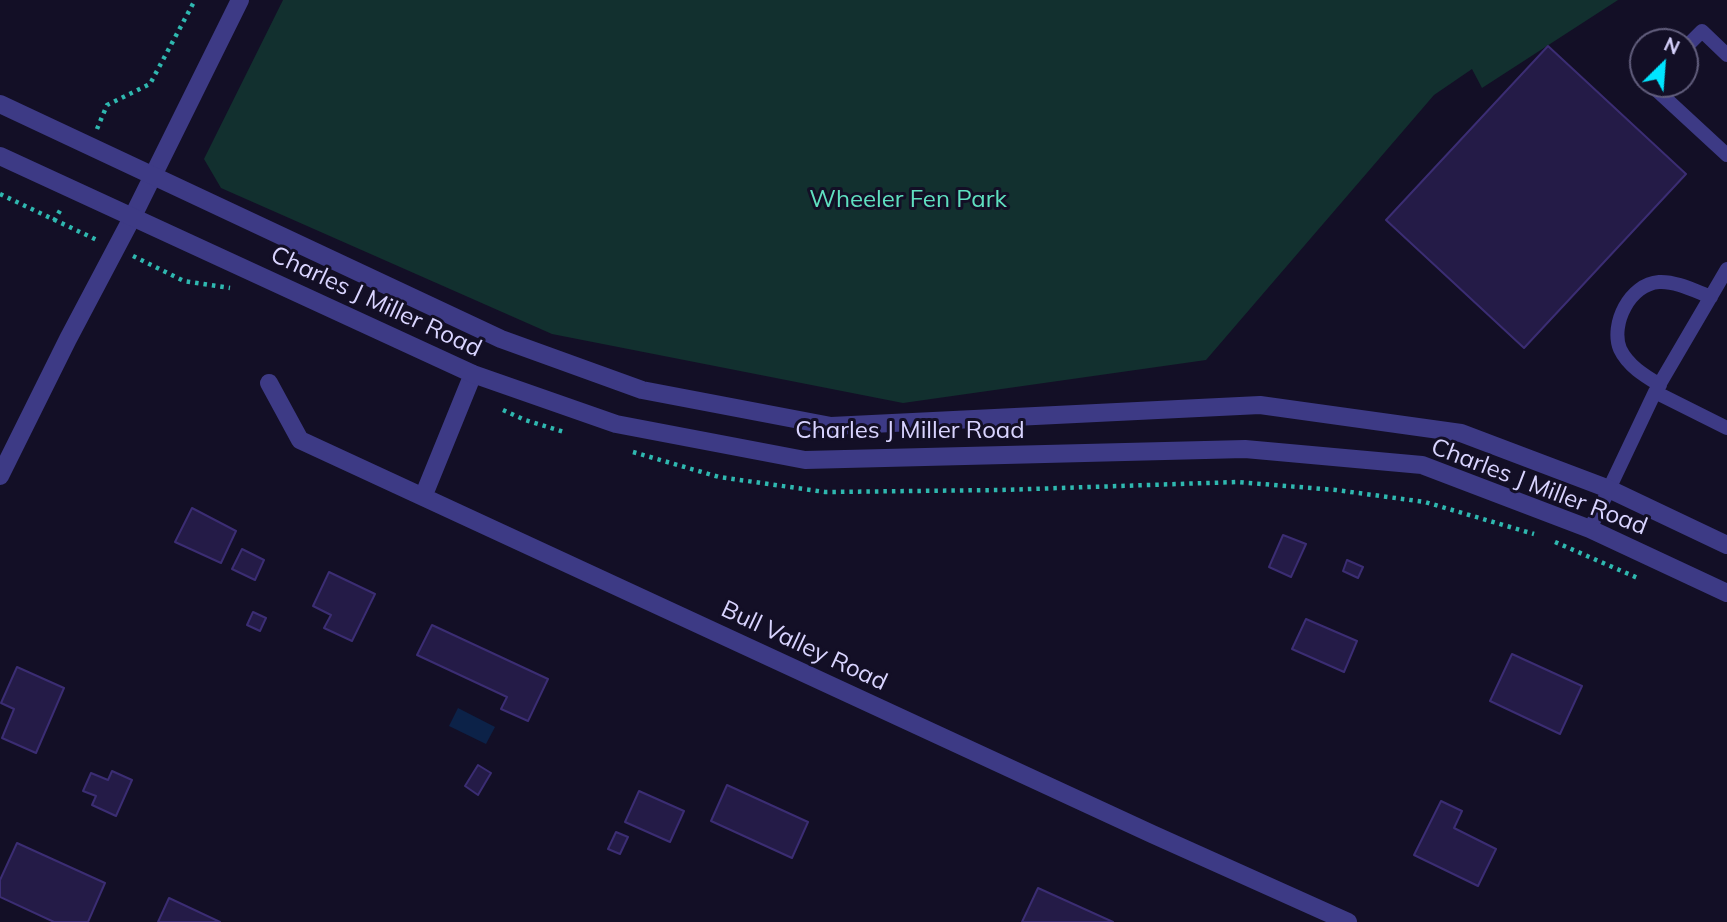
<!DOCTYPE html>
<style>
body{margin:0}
#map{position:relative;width:1727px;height:922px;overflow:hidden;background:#130f26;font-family:Mulish,sans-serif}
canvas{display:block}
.north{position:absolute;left:1629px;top:28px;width:70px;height:70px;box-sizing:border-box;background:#130f26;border:2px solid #625e7d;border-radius:50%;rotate:25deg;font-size:19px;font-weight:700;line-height:28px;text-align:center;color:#d9d4ff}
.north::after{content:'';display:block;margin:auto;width:24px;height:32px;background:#00e5ff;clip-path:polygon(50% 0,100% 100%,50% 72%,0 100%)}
</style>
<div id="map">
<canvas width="1727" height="922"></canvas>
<div class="north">N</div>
</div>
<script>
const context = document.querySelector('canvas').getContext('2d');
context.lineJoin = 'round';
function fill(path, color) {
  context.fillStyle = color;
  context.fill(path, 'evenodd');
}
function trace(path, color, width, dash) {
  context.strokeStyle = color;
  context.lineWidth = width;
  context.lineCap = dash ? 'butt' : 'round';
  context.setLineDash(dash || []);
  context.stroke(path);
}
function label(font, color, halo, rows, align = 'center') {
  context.font = font + ' Mulish,sans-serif';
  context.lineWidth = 6;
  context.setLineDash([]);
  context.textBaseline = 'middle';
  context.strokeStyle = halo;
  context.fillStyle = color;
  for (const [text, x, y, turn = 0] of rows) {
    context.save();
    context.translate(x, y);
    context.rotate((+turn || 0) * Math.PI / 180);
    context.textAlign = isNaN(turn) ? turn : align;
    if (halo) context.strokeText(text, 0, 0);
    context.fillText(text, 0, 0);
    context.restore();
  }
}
const green = new Path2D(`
 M283,0H1618L1482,88L1472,69L1434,95L1206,360L903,403L552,334L221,188L204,159Z`);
const water = new Path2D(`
 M458,708L495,727L486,744L449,726Z`);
const building = new Path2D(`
 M1548,46L1686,174L1524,348L1386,220Z
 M192,508L236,531L221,563L175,542Z
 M1283,535L1306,544L1291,577L1269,567Z
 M242,549L264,560L255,580L232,569Z
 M1347,560L1363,567L1358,578L1343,571Z
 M329,572L375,594L352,641L324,628L331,615L313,606Z
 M253,612L266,618L260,631L247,625Z
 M1306,619L1357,641L1344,672L1292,649Z
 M432,625L548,679L528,721L501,709L507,697L417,655Z
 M1512,654L1582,686L1560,734L1490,701Z
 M17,667L64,688L36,753L2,738L14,709L1,703Z
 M478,765L491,773L478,795L465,786Z
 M112,771L132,780L116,816L92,805L96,796L83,791L91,773L108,780Z
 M727,785L808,822L792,858L711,821Z
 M639,791L684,811L670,842L625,822Z
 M1441,801L1462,811L1454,828L1496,849L1478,886L1414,855Z
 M616,832L628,837L620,854L608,849Z
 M17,843L105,883L88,922H54L0,897V880Z
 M1038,888L1113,922H1022Z
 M169,898L220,922H158Z`);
const path = new Path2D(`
 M97,129L107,105L150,84L195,0
 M0,194L97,240
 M54,221L62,207
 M133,256L184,281L230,288
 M503,410L525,420L564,432
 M633,452L719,477L825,492L1001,490L1237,482L1336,490L1425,502L1534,534
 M1555,542L1640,579`);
const service = new Path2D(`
 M1685,48L1702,31L1727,55
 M1650,84L1727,155
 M1660,385C1645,376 1628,366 1620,349C1610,324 1630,284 1659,282C1676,281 1695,291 1711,297
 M1655,392L1727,428
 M1590,529L1655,392L1727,269`);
const minor = new Path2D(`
 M269,383L300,440L1152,834L1348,922
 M0,476L68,339L133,216L240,0
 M423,497L473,374`);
const tertiary = new Path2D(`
 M0,104L501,339L642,390L831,426L1260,405L1461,433L1609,489L1727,545
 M0,156L473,374L616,424L805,460L1245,449L1422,465L1590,529L1727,593`);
const parkNames = [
 ["Wheeler Fen Park",908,200]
];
const streetNames = [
 ["Charles J Miller Road",376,302,25],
 ["Charles J Miller Road",910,431],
 ["Charles J Miller Road",1539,487,21],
 ["Bull Valley Road",804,646,25]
];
fill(green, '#12302f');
fill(water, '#0c2248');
fill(building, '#241b47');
trace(building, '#3b2d73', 2);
trace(path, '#2fb8b0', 4.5, [3.5, 5]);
trace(service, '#3d3a85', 14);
trace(minor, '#3d3a85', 18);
trace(tertiary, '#3d3a85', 18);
label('24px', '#5fe0c0', '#130f26', parkNames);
label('24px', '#d9d4ff', '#130f26', streetNames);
</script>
